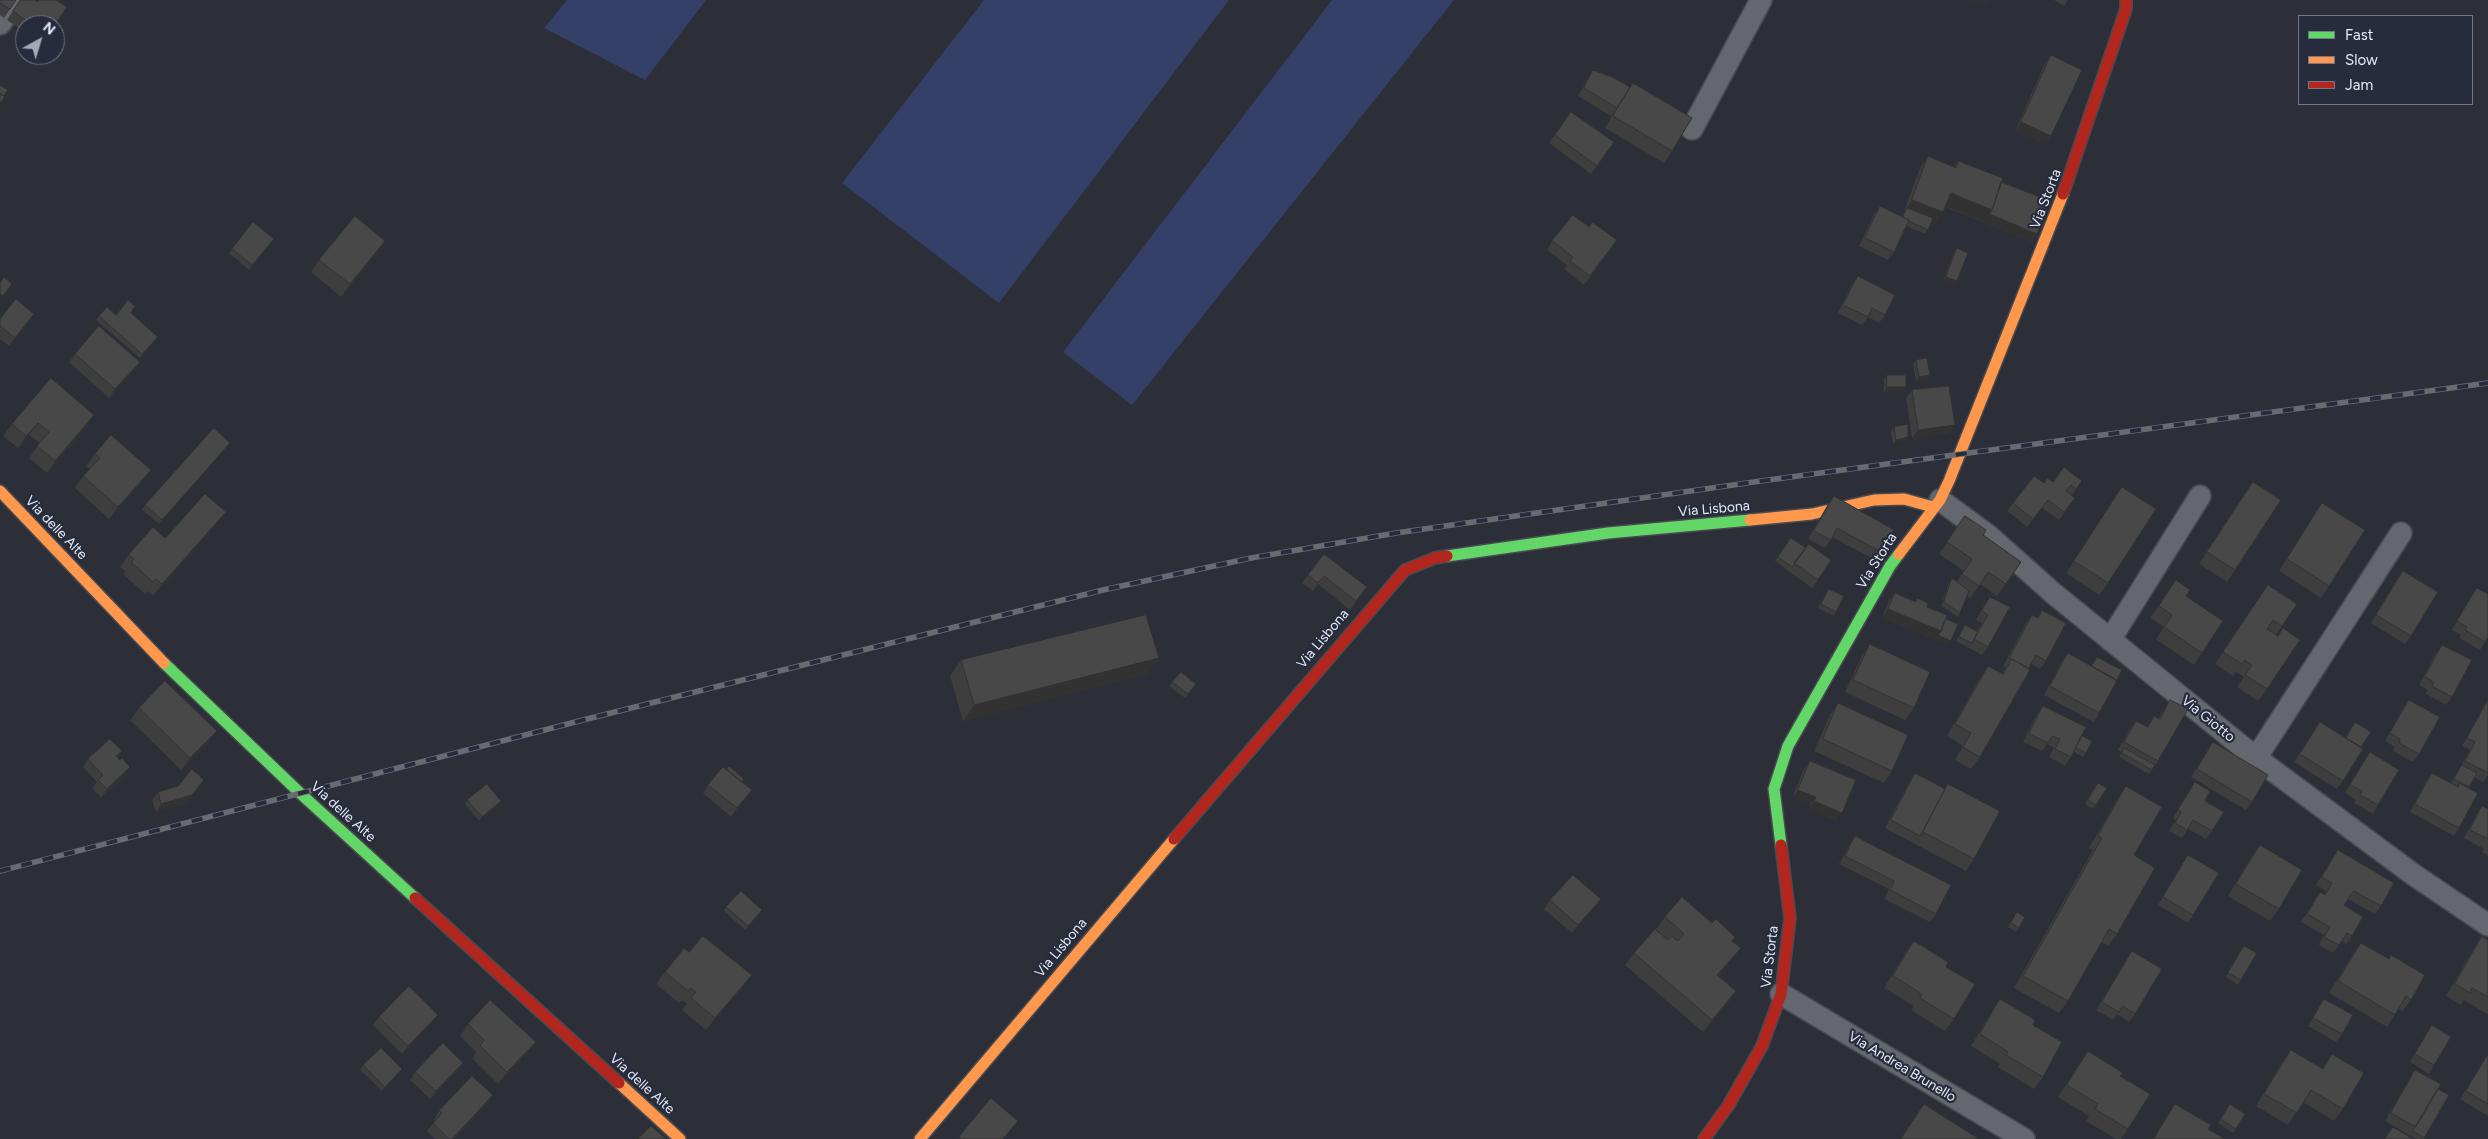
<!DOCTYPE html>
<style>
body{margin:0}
#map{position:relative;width:2488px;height:1139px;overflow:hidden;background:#2c2f38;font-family:Figtree,sans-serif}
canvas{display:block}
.legend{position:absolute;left:2298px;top:15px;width:175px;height:90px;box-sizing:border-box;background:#272c3d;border:1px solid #737887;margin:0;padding:6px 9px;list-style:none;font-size:15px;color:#e6eaf5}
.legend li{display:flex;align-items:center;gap:10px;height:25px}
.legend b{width:25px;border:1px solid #737887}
.north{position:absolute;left:15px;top:15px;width:50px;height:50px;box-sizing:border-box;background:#272c3d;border:1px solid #737887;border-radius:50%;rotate:39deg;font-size:14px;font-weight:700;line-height:20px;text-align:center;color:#e6eaf5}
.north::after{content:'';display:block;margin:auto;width:18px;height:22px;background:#a5a9b3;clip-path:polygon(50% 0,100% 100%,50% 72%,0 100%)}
</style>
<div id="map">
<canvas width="2488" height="1139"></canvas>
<ul class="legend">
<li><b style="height:6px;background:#63d668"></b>Fast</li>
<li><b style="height:6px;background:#ff974d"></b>Slow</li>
<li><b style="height:6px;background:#b3261e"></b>Jam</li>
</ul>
<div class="north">N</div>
</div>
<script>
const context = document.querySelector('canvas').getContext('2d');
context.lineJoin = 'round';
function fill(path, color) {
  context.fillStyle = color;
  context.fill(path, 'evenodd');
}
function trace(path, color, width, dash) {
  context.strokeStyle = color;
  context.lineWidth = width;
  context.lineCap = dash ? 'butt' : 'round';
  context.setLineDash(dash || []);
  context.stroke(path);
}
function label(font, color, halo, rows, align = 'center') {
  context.font = font + ' Figtree,sans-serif';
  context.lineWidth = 4.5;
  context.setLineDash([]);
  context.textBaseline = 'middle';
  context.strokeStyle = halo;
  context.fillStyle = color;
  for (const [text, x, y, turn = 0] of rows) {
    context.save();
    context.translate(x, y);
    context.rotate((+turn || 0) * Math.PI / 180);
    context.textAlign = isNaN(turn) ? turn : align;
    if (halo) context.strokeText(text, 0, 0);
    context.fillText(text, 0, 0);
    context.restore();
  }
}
const green = new Path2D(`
 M567,0H706L645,80L544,28Z
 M984,0H1229L999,303L842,183Z
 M1332,0H1454L1132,405L1063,352Z`);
const street = new Path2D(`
 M0,24L17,0
 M1692,129L1761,0
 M1940,500L1989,536L2053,593L2256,758L2414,875L2488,925
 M2110,640L2200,496
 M2256,758L2401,533
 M1781,994L2024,1139`);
const fast = new Path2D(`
 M1447,556L1608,533L1750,520
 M164,663L301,794L415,898
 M1781,845L1774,789L1788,746L1890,566L1899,554`);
const slow = new Path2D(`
 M0,491L164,663
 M1750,520L1812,514L1874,500L1904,499L1933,507
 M1899,554L1940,500L1949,481L2063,194
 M619,1083L680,1139
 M920,1139L1174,839`);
const jam = new Path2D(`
 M2063,194L2126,9V0
 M1174,839L1405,570L1435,558L1447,556
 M415,898L619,1083
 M1704,1139L1728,1106L1762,1046L1781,994L1790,918L1781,845`);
const rail = new Path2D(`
 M0,871L583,720L1103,590L1251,558L1396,533L1761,481L2488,383`);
const wall = new Path2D(`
 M0,0L10,9L4,18L0,15Z
 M20,0L37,2L55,25H25V32L7,20Z
 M2054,0H2068L2064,6Z
 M2051,55V136L2046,144L2015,131L2045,63Z
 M1593,70L1672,151L1664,163L1605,128L1614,112L1611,116L1578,96L1588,78Z
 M1571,112L1614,142L1591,174L1549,143Z
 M1928,156L1954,167L1958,161L2001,182L2037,234L2032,242L1946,207L1935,224L1931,223L1925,234L1907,226L1894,252L1888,260L1859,246L1874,214L1880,206L1902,217L1920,168Z
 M1589,227L1617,240L1584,285L1564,269L1567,265L1547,250L1552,241Z
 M274,239L249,270L229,253L232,249Z
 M1957,248L1954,285L1943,281L1954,252Z
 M377,253L341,297L311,272L319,260Z
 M1858,276L1885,315L1879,323L1868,317L1862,325L1838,313L1852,284Z
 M131,313L158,337L140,358L96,320L99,316Z
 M0,319L29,322L9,346L0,339Z
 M75,354L140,362L134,370L109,398L69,362Z
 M1916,360L1930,375L1927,379L1916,381L1913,364Z
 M1887,375L1906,387L1903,392H1884V379Z
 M1912,390L1955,425L1949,433L1912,438L1906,398Z
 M94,415L86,427L47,473L29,458L40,443L29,435L18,448L3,436L12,424Z
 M1894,427L1905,441L1893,444L1891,431Z
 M227,447L159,524L142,510L145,505Z
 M95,454L142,482L109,519L75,488L83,476L90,469L86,466Z
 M2082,481L2072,495L2075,498L2059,520L2042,508L2027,527L2007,511L2013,503L2044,483L2053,482Z
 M2253,482L2235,570L2227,582L2199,564Z
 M2122,487L2108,583L2099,595L2066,573Z
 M1834,496L1881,552L1875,560L1832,537L1825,548L1808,539L1828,504Z
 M2322,503L2329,586L2321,598L2279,571Z
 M1965,516L1983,535L2021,562L1997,596L1980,584L1970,598L1967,596L1960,613L1958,617L1941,606L1949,582L1952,578L1957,581L1964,571L1939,554Z
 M217,524L153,596L148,591L145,594L123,574L125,571L120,567L129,554L165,538Z
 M1791,538L1818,580L1812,588L1775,561Z
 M1324,554L1367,587L1350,610L1318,584L1313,591L1302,583Z
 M2403,571L2411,636L2405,644L2371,623Z
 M2176,580L2186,596L2223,621L2194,665L2156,639L2164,627L2150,618Z
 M2477,588L2485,642L2480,650L2459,638L2461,635L2452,630L2471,596Z
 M1829,589L1836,612L1833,616L1818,608Z
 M1895,593L1915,602L1917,598L1927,607L1946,619L1948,645L1882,618L1889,601Z
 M1990,597L1988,647L1982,655L1956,641L1965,625L1977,631L1982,623L1976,620L1984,605Z
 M2260,597L2297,604L2276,635L2267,689L2258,701L2237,687L2244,677L2236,672L2233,676L2215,664Z
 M2042,610L2046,661L2040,669L2031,664L1980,757L1971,769L1955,760L1963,746L1947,736L1980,678L1988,666L2002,674L2006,667L2003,666L2026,623L2032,615L2037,618Z
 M1870,644L1914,708L1905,720L1845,692L1862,656Z
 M2442,645L2452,697L2446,705L2426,694L2428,690L2419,685L2436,653Z
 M2068,653L2091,666L2097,657L2099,713L2094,722L2044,695L2062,661Z
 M961,660L1148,674L963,721L950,676Z
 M1172,682L1196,684L1185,698L1169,686Z
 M2488,698V775L2483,782L2474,777L2469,788L2459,828L2454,836L2410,812L2426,781L2432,773L2451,783L2470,750L2462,746Z
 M2170,700L2158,761L2149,774L2119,757L2122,752L2118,750L2130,729L2136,721L2147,727L2154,716L2159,718Z
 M2409,700L2419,754L2413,762L2393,751L2395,747L2385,741L2403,708Z
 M1838,703L1892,771L1884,783L1814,751L1830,715Z
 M2043,706L2082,736L2086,753L2083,757L2074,752L2065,766L2049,757L2054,748L2047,744L2042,751L2023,742L2037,714Z
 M139,708L208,743L181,770L130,720Z
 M2320,722L2361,747L2343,781L2337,789L2294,762Z
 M2213,742L2252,802L2246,810L2191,777Z
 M122,751L117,757L125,775L101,798L92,788L97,782L83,767L88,759Z
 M2370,752L2378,805L2373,814L2354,803L2356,800L2345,793Z
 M1810,761L1836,821L1808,809L1810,805L1792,798L1804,769Z
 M1915,773L1945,789L1948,784L1974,859L1966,871L1885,828L1909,782Z
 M742,782L752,790L731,817L703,793L708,785Z
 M2195,782L2205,801L2212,831L2206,839L2188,829L2182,838L2169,831L2176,820L2173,818Z
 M2126,786L2134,855L2117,934L2108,946L2102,942L2068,1001L2059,1013L2014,988L2093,850L2089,848L2118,798Z
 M2095,787L2096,805L2093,809L2085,804Z
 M198,788L186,803L156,812L152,800L158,792Z
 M467,800L501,801L498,805L479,821L465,804Z
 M2482,806L2488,809V855L2482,852L2484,849L2464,838L2477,814Z
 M1855,836L1936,914L1930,922L1884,899L1889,889L1839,864L1850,844Z
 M2260,845L2279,909L2270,921L2228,896L2251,857Z
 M2338,850L2381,906L2375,914L2348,899L2344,905L2352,936L2346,944L2342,941L2333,953L2319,945L2324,935L2301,922L2320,892L2324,895L2326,891L2316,885Z
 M2188,855L2193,915L2188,923L2158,905Z
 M1601,899L1595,907L1572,933L1544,909L1550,900Z
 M726,907L762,910L745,930L724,911Z
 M1665,917L1732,941V960L1719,976L1736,991L1728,1003L1703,1032L1625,965L1634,953L1668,940L1656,929Z
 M2014,917L2019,928L2016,932L2008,927Z
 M2482,936L2488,940V1013L2487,1014L2464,1000L2461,1005L2446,996L2474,948Z
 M1914,941L1946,967L1954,1019L1945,1031L1911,1010L1914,1006L1884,988L1905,953Z
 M2361,943L2411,1000L2402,1012L2398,1009L2387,1027L2329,993L2352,955Z
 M2244,946L2241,980L2238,985L2226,977Z
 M2132,951L2135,1014L2129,1022L2117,1014L2113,1020L2096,1010Z
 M689,952L752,975L743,987L706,1030L682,1010L687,1004L682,1000L679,1003L656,984L665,972Z
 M2000,999L2033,1025L2043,1077L2034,1089L1998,1067L2000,1064L1971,1046L1992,1011Z
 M2324,999L2342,1034L2336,1042L2308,1026Z
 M438,1015L432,1023L402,1054L373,1025L379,1017Z
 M468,1024L527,1054L498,1084L472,1058L476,1052L460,1036Z
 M2432,1025L2434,1065L2429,1074L2410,1062L2426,1034Z
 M2291,1050L2322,1068L2332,1054L2343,1109L2334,1121L2303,1102L2288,1125L2256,1106L2282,1062Z
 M2088,1051L2120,1076L2128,1129L2121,1139H2116L2086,1121L2089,1116L2058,1097Z
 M2488,1054V1116L2460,1099Z
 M463,1063L457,1071L430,1099L410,1080L415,1072Z
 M363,1065L402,1069L399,1073L382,1091L360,1070Z
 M2415,1070L2438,1089L2449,1095L2424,1139H2416L2385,1121L2410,1078Z
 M488,1103L454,1139H435L427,1131L435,1121L434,1120L439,1111Z
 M2175,1104L2208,1129L2225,1139H2153L2167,1116Z
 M2230,1104L2236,1129L2233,1133L2218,1123Z`);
const shadedWall = new Path2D(`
 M1972,0H1987L1990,1L1987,5L1971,1Z
 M2021,122L2051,136L2046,144L2015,131Z
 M1951,193L1992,210L2037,234L2032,242L1943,205Z
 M1912,200L1943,212L1935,224L1905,212L1907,208Z
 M385,241L377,253L341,297L350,284Z
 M1946,277L1957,281L1954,285L1943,281Z
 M34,314L29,322L9,346L15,338Z
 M140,362L134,370L109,398L115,389Z
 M1930,375L1927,379L1916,381L1919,377Z
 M1887,387H1906L1903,392H1884Z
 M94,415L86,427L47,473L55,461Z
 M38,423L29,435L18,448L26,436Z
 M1955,425L1949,433L1912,438L1918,430Z
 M1908,437L1905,441L1893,444L1896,440Z
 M230,443L227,447L159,524L162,520Z
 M151,470L142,482L109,519L118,507Z
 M226,512L217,524L153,596L162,584Z
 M1888,609L1941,631L1951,641L1948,645L1882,618Z
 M1159,658L1148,674L963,721L974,705Z
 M217,731L208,743L181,770L190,758Z
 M130,767L125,775L101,798L107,789Z
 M204,780L186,803L156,812L161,804Z
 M752,790L746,798L731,817L737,808Z
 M1798,790L1816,797L1810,805L1792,798Z
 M501,801L498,805L479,821L482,817Z
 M1814,801L1842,813L1836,821L1808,809Z
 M1601,899L1595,907L1572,933L1578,925Z
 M1741,948L1732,960L1709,987L1717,975Z
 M752,975L743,987L706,1030L715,1018Z
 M1736,991L1728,1003L1703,1032L1712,1020Z
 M438,1015L432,1023L402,1054L408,1046Z
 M536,1042L527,1054L498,1084L507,1072Z
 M463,1063L457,1071L430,1099L436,1091Z
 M402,1069L399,1073L382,1091L385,1087Z
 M493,1095L488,1103L454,1139H452Z`);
const building = new Path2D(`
 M0,0H16L10,9L0,3Z
 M21,0H35L37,2L39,0H56L67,7L55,25H32L13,11Z
 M2051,55L2082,70L2051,136L2021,122Z
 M1593,70L1612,77L1630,87L1617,108L1584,88Z
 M1633,83L1692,118L1672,151L1613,116Z
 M0,85L8,90L4,96L0,94Z
 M0,94L5,97L0,103Z
 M1571,112L1614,142L1597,166L1555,135Z
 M1928,156L1956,168L1958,161L2003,178L1992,210L1951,193L1943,212L1912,200Z
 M2001,182L2050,201L2037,234L1989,214L1992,210Z
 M1880,206L1909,220L1894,252L1865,238Z
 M1907,208L1933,218L1928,230L1909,221V220L1903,217Z
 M1573,215L1589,227L1592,222L1617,240L1590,276L1570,261L1573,257L1552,241Z
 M355,216L385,241L350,284L319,260Z
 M253,222L274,239L252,265L232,249Z
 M1957,248L1968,253L1957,281L1946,277Z
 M1858,276L1895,295L1885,315L1872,308L1868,317L1843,305Z
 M4,277L12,284L3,296L0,294V283Z
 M16,299L34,314L15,338L0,326V319Z
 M128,300L135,306L131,313L158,337L142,354L99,316L107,307L116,315Z
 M99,326L140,362L115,389L75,354Z
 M1927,358L1930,375L1919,377L1916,360Z
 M1887,375H1906V387H1887Z
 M51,378L94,415L55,461L37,446L49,432L38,423L26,436L12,424Z
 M1949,386L1955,425L1918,430L1912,390Z
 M1908,424V437L1896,440L1894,427Z
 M214,428L230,443L162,520L145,505Z
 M111,435L151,470L118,507L83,476L100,458L95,454Z
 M2064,467L2082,481L2076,489L2071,485L2066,491L2075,498L2064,512L2048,500L2033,519L2013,503L2034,476L2044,483L2047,478L2053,482Z
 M2253,482L2281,500L2235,570L2207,552Z
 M2122,487L2156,509L2108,583L2074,561Z
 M205,494L226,512L162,584L156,579L153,582L131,562L134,559L129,554L153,527L165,538Z
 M1834,496L1894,530L1881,552L1837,528L1831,540L1814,531Z
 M2322,503L2365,530L2329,586L2287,559Z
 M1965,516L1986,530L1983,535L2021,562L2006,584L1988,572L1979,586L1962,574L1972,559L1947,542Z
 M1791,538L1806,548L1792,567L1778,557Z
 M1809,544L1831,560L1818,580L1794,563Z
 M1324,554L1367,587L1356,601L1324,576L1318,583L1308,575Z
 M2403,571L2438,592L2411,636L2376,615Z
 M1952,578L1969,591L1960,613L1944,602Z
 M2176,580L2190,590L2186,596L2223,621L2202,653L2164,627L2172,615L2159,606Z
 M2268,585L2297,604L2282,626L2273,620L2267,629L2278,636L2283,628L2300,640L2267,689L2245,675L2252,665L2245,660L2242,664L2223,652Z
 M2477,588L2488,594V637L2485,642L2465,630L2467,627L2457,621Z
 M1829,589L1844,596L1836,612L1821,604Z
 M1895,593L1916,602L1917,598L1928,603L1927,607L1947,615L1941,631L1888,609Z
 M1990,597L2010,607L1988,647L1974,639L1988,615L1982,611Z
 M2042,610L2066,623L2046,661L2036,655L2029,668L2009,658L2032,615L2038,618Z
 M1146,615L1159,658L974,705L961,660Z
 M1946,619L1958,624L1951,641L1938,635L1941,631Z
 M1965,625L1978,632L1972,643L1959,637Z
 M1870,644L1930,672L1914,708L1853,680Z
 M2442,645L2472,660L2452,697L2432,686L2434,682L2425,677Z
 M2068,653L2117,681L2099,713L2050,686Z
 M2097,657L2122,670L2117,680L2092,666Z
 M2012,659L2030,670L1980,757L1963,747L1971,733L1955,724L1988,666L2003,674Z
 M1181,672L1196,684L1188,694L1172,682Z
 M165,681L217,731L190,758L139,708Z
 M2170,700L2188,709L2158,761L2124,742L2136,721L2148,727L2154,716L2160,719Z
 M2409,700L2440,717L2419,754L2399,743L2400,739L2390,733Z
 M2488,700V773L2465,761L2475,742L2467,738Z
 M1838,703L1908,735L1892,771L1823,739Z
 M2043,706L2086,727L2071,757L2055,749L2060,739L2052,736L2048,743L2029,734Z
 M2320,722L2363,749L2343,781L2300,754Z
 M2355,722L2371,732L2361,747L2346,738Z
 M2082,736L2092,741L2086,753L2076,748Z
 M110,739L122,751L116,756L120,760L122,758L130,767L107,789L98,780L103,775L88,759Z
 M2213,742L2268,775L2252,802L2197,769Z
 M2124,748L2155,765L2152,770L2122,753Z
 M2370,752L2399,770L2378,805L2360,795L2362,791L2350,785Z
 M1810,761L1856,780L1842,813L1814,801L1816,797L1798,790Z
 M2462,765L2477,773L2469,787L2454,779Z
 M729,766L744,779L742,782L727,769Z
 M723,767L752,790L737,808L708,785Z
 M192,769L204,780L192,795L161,804L158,792L178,786Z
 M1915,773L1945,789L1920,836L1891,820Z
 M2432,773L2458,787L2459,783L2478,793L2459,828L2415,804Z
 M2195,782L2210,791L2205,801L2224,812L2212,831L2193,820L2187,830L2175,823L2181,812L2178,810Z
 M2098,783L2107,788L2096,805L2088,800Z
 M487,784L501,801L482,817L467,800Z
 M1948,784L2000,811L1974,859L1923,832Z
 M2126,786L2162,807L2134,855L2155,868L2117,934L2109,929L2068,1001L2023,976L2102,838L2098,836Z
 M2482,806L2488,809V839L2470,830Z
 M1855,836L1951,885L1936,914L1890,890L1894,881L1845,856Z
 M2260,845L2302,870L2279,909L2236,884Z
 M2338,850L2394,883L2381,906L2354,891L2351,894L2344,905L2363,917L2352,936L2347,933L2339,945L2324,937L2330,927L2307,914L2320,892L2325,895L2332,883L2322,877Z
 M2188,855L2219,873L2193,915L2163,897Z
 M1573,875L1601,899L1578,925L1550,900Z
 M741,891L762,910L748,926L726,907Z
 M1682,897L1712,923L1716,919L1735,937L1732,941L1741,948L1717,975L1736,991L1712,1020L1634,953L1655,929L1668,940L1672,936L1678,941L1684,934L1665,917Z
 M2017,912L2025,917L2019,928L2011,923Z
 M703,936L752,975L715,1018L691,998L696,992L690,988L688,991L665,972L684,948L689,952Z
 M2482,936L2488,940V997L2472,988L2470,993L2455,984Z
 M1914,941L1948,962L1946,967L1975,984L1954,1019L1920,998L1922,994L1893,976Z
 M2361,943L2389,959L2391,955L2425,975L2411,1000L2406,996L2395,1015L2338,981Z
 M2244,946L2257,953L2241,980L2228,973Z
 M2132,951L2162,969L2135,1014L2123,1006L2119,1012L2102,1002Z
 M409,986L438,1015L408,1046L379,1017Z
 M2000,999L2035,1020L2033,1025L2062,1042L2043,1077L2006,1055L2008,1052L1980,1034Z
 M2324,999L2353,1015L2342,1034L2313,1018Z
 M490,1000L536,1042L507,1072L480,1046L484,1040L468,1024Z
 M2432,1025L2451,1037L2434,1065L2415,1054Z
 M443,1043L463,1063L436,1091L415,1072Z
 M381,1048L402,1069L385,1087L363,1065Z
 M2291,1050L2323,1069L2332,1054L2364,1073L2343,1109L2311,1090L2297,1113L2264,1094Z
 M2088,1051L2123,1073L2120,1076L2150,1094L2128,1129L2095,1109L2098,1104L2067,1085Z
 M2488,1054V1104L2466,1091Z
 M2415,1070L2441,1084L2416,1127L2391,1113Z
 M472,1076L493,1095L452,1139H449L433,1123L442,1113L439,1111Z
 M2438,1089L2449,1095L2424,1138L2413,1131Z
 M991,1098L1018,1121L1003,1139H961L959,1137Z
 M1924,1104L1979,1139H1901Z
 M2175,1104L2211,1125L2208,1129L2225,1139H2154Z
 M2230,1104L2245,1114L2236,1129L2221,1119Z
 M651,1126L666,1139H638Z
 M2393,1127L2413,1139H2385Z`);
const streetNames = [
 ["Via Storta",2046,199,-69],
 ["Via Lisbona",1714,509,-5],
 ["Via delle Alte",56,528,46],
 ["Via Storta",1877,561,-58],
 ["Via Lisbona",1323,639,-50],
 ["Via Giotto",2208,719,39],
 ["Via delle Alte",343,812,42],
 ["Via Lisbona",1061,948,-50],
 ["Via Storta",1770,957,-83],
 ["Via Andrea Brunello",1902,1067,31],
 ["Via delle Alte",642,1084,42]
];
fill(green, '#354069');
trace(street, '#484a52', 24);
trace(fast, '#484a52', 14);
trace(slow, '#484a52', 14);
trace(jam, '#484a52', 14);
trace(street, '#64676e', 21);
trace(fast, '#63d668', 11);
trace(slow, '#ff974d', 11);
trace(jam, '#b3261e', 11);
trace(rail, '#696b73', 5.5);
trace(rail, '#272c3d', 4, [11]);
fill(wall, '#3f3e3e');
fill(shadedWall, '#333232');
fill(building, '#494848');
trace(building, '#333232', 1);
label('14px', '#e6eaf5', '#272c3d', streetNames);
</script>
